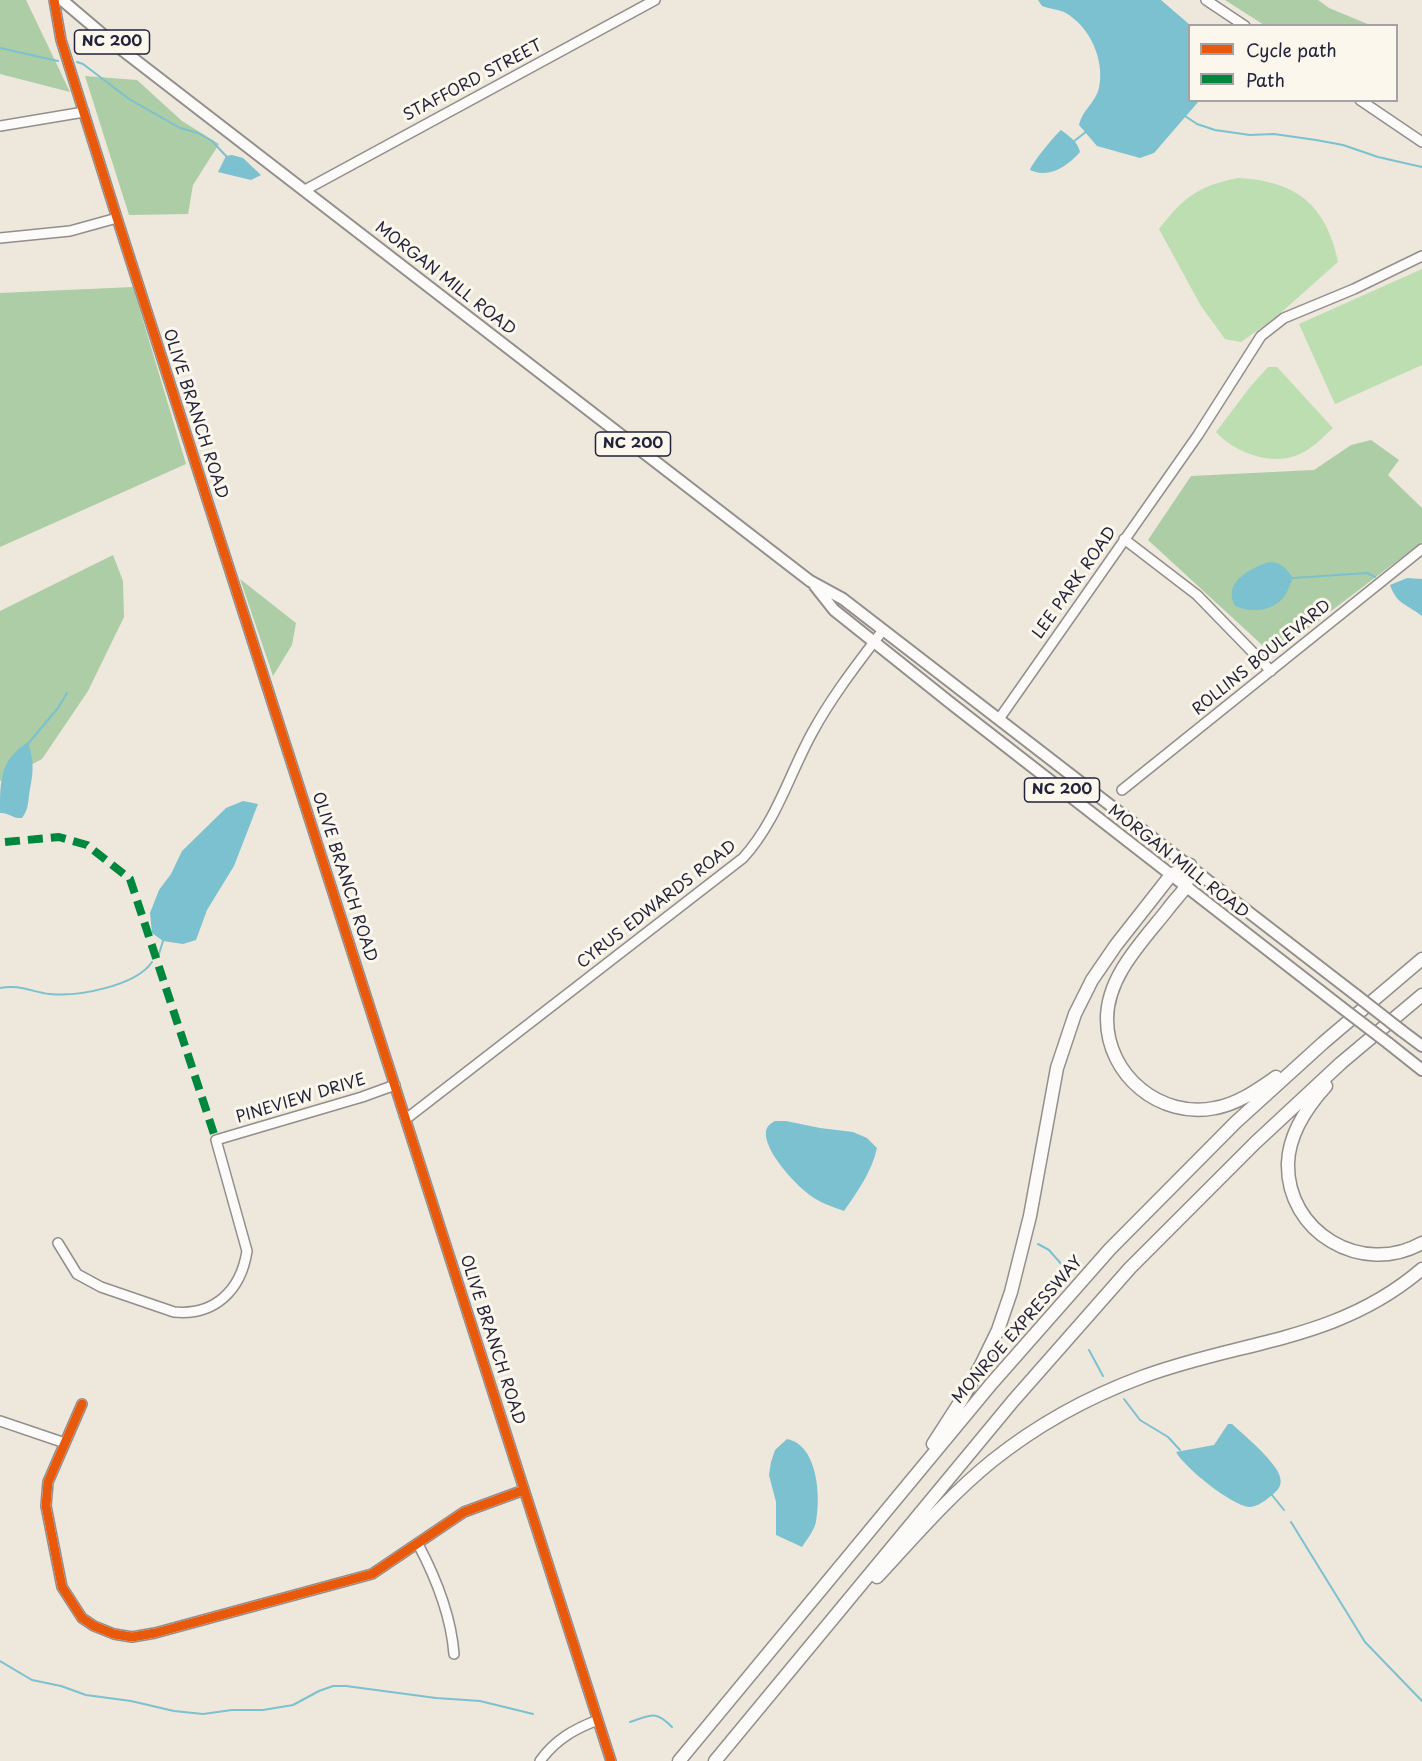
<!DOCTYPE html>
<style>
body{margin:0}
#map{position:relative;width:1422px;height:1761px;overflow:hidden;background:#eee7db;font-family:"Playpen Sans",sans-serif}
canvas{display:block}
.legend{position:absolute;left:1188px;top:24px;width:210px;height:78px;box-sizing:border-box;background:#fbf7ec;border:2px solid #a4a2a5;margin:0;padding:8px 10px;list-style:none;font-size:18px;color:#22223b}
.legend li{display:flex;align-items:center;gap:12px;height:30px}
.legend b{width:30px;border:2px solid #a4a2a5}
</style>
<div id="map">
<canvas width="1422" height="1761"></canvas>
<ul class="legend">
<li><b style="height:8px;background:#e8590c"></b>Cycle path</li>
<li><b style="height:8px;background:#00873e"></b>Path</li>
</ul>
</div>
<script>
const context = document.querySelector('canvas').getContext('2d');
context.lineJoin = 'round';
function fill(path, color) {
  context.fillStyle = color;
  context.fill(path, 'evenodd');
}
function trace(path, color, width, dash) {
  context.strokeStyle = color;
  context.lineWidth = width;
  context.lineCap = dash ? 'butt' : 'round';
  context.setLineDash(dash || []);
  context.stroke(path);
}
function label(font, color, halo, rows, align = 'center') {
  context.font = font + ' "Playpen Sans",sans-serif';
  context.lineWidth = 6;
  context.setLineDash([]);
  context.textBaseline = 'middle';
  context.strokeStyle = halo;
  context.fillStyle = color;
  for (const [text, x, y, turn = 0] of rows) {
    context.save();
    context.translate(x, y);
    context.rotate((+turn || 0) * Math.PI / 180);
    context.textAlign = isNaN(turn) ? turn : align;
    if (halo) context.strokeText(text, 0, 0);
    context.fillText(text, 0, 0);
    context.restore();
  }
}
const green = new Path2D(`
 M1238,178C1296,181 1326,204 1338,262L1276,317L1241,342L1225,339L1201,306L1159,229C1184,197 1198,186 1238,178Z
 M1422,269V365L1335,404L1299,324Z
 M1268,367H1277L1333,428C1322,438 1310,451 1295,456C1269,465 1234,452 1216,432L1250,387Z`);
const forest = new Path2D(`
 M0,0H26L70,92L0,74Z
 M1225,0H1318L1329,8L1370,25H1264Z
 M85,76L137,80L182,121L219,144L193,185L188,214L129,215Z
 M133,287L186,464L0,547V293Z
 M1371,440L1399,460L1388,475L1422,508V542L1273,655L1148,540L1191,476L1314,470L1351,445Z
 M113,555L123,581L124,617L88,691L42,759L0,781V611Z
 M240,579L296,623L292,645L273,676Z`);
const water = new Path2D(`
 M1038,0H1161L1190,25V100L1199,101L1154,153L1140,158L1097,146L1079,125C1082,110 1096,102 1099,88C1105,60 1090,26 1064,12C1057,9 1049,9 1042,6Z
 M1061,130C1069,136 1078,142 1080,152C1068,166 1049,179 1030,170C1032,163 1054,136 1061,130Z
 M232,155L243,158L261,175L251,180L218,172L226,156Z
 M1269,562C1282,563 1286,568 1293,578C1290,583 1290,587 1287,592C1277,611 1253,614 1235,606C1222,582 1251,568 1269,562Z
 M1407,578L1422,579V616C1407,604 1397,605 1390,585Z
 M28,742C35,765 33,773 29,795C28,804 28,810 22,818C13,819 8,812 0,813C0,780 0,760 28,742Z
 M243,801L258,804L234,866L207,910L196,940L183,944L163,941L152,933L150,913L159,890L171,874L182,851L226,808Z
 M775,1121H786L820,1128L853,1132L867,1138L877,1148C872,1171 858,1191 844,1211C834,1207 823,1204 814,1198C798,1188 763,1151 766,1131C767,1126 771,1123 775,1121Z
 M1228,1424H1232C1247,1438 1265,1452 1277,1470C1286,1486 1277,1491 1266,1500C1261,1503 1256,1507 1249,1507C1231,1505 1185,1468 1176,1452L1214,1445Z
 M787,1439C818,1445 821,1497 816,1522C814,1531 807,1539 802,1547L776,1535V1502L769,1475L771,1462L775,1450Z`);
const stream = new Path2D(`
 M0,48L58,61
 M77,62L83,64L129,99L180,128L198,133L212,141L226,156
 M1185,116L1197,124L1215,130L1250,135L1274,134L1316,140L1343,145L1378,157L1422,167
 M1073,142L1087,131
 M1293,578L1367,573L1375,577
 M27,745L58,708L67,693
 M158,957L163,941
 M0,988C20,984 31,992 50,994C77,997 136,986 152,962
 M1038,1244L1049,1250L1063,1266
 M1089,1350L1103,1376
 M1124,1399L1140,1420L1168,1437L1180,1450
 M1272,1495L1284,1510
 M1291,1522L1365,1642L1422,1701
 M0,1661L32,1680L61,1686L86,1695L131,1701L174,1711L203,1714L232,1710H263L293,1705L319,1691L333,1686H346L436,1698L480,1701L533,1714
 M630,1722C651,1715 656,1710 672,1727`);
const minor = new Path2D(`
 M54,0L61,40L117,218L611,1761
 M1206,0L1245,26
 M1360,100L1422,142
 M0,126L84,112
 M305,190L655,0
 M0,238L70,231L117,218
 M1124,539L1197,595L1271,671
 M999,719L1198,435L1261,336L1284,318L1354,289L1422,256
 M1122,790L1422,549
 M406,1119L743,858C776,822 789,775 812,733C832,696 858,663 883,630
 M58,1243L77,1274L101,1287L174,1312C215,1316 241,1290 247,1251L216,1140L362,1097L395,1085
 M82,1404L48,1482L46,1506L62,1587L82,1618L94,1626L114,1634L132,1637L155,1633L372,1574L464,1512L524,1490
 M0,1421L65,1443
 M418,1544C436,1578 451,1615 454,1654
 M540,1761C555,1740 574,1729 598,1720`);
const major = new Path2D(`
 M62,0L108,39L810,581L843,599L1356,995
 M815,586L834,610L953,705L1341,1007
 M1402,1031L1422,1046
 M1388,1043L1422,1070`);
const highway = new Path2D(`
 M1190,865C1188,872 1188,882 1185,888C1180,895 1173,902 1168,909C1143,941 1107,976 1107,1019C1107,1076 1161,1119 1215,1108C1238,1104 1257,1090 1276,1077
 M1326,1086C1307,1107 1289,1133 1288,1163C1286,1232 1362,1277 1422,1243
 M933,1444L962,1399L981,1365L998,1330L1011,1292L1030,1216L1057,1068L1075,1014L1092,980L1116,945L1171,875L1190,865
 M877,1577C914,1537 950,1495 992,1461C1037,1425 1088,1397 1142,1377C1241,1340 1337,1342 1422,1269
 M679,1761L992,1383L1110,1249L1236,1122L1323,1043L1422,959
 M715,1761L1013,1401L1130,1268L1255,1143L1341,1063L1422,995`);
const majorBridge = new Path2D(`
 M1356,995L1402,1031
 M1341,1007L1388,1043`);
const quiet = new Path2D(`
 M5,842L59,837L87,845L130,879L216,1140`);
const cycleway = new Path2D(`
 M54,0L61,40L117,218L611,1761
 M82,1404L48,1482L46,1506L62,1587L82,1618L94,1626L114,1634L132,1637L155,1633L372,1574L464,1512L524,1490`);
const shields = [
 [112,42,75],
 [633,444,75],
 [1062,790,75]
];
const shieldNames = [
 ["NC 200",112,42],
 ["NC 200",633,444],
 ["NC 200",1062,790]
];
const streetNames = [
 ["STAFFORD STREET",473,81,-28],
 ["MORGAN MILL ROAD",445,279,38],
 ["OLIVE BRANCH ROAD",195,414,72],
 ["LEE PARK ROAD",1075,583,-55],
 ["ROLLINS BOULEVARD",1262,658,-39],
 ["MORGAN MILL ROAD",1178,862,38],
 ["OLIVE BRANCH ROAD",344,877,72],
 ["CYRUS EDWARDS ROAD",657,905,-38],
 ["PINEVIEW DRIVE",301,1099,-17],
 ["MONROE EXPRESSWAY",1018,1330,-49],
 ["OLIVE BRANCH ROAD",492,1340,72]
];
fill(green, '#bcdeb1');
fill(forest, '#accda5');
fill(water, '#7cc1cf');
trace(stream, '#7cc1cf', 2);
trace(minor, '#928e8c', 12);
trace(major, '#928e8c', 14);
trace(highway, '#928e8c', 15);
trace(minor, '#fcfbfa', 9);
trace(major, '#fcfbfa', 10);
trace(highway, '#fcfbfa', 12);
trace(majorBridge, '#928e8c', 14, []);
trace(majorBridge, '#fcfbfa', 10);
trace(quiet, '#00873e', 8, [15, 8]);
trace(cycleway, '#e8590c', 9);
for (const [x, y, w] of shields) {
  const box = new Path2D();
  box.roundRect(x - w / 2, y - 12, w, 24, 4.5);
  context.fillStyle = '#fbf7ec';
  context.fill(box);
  trace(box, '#22223b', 1.5);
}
label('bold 15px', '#22223b', null, shieldNames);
label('16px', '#22223b', '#fbf7ec', streetNames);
</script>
